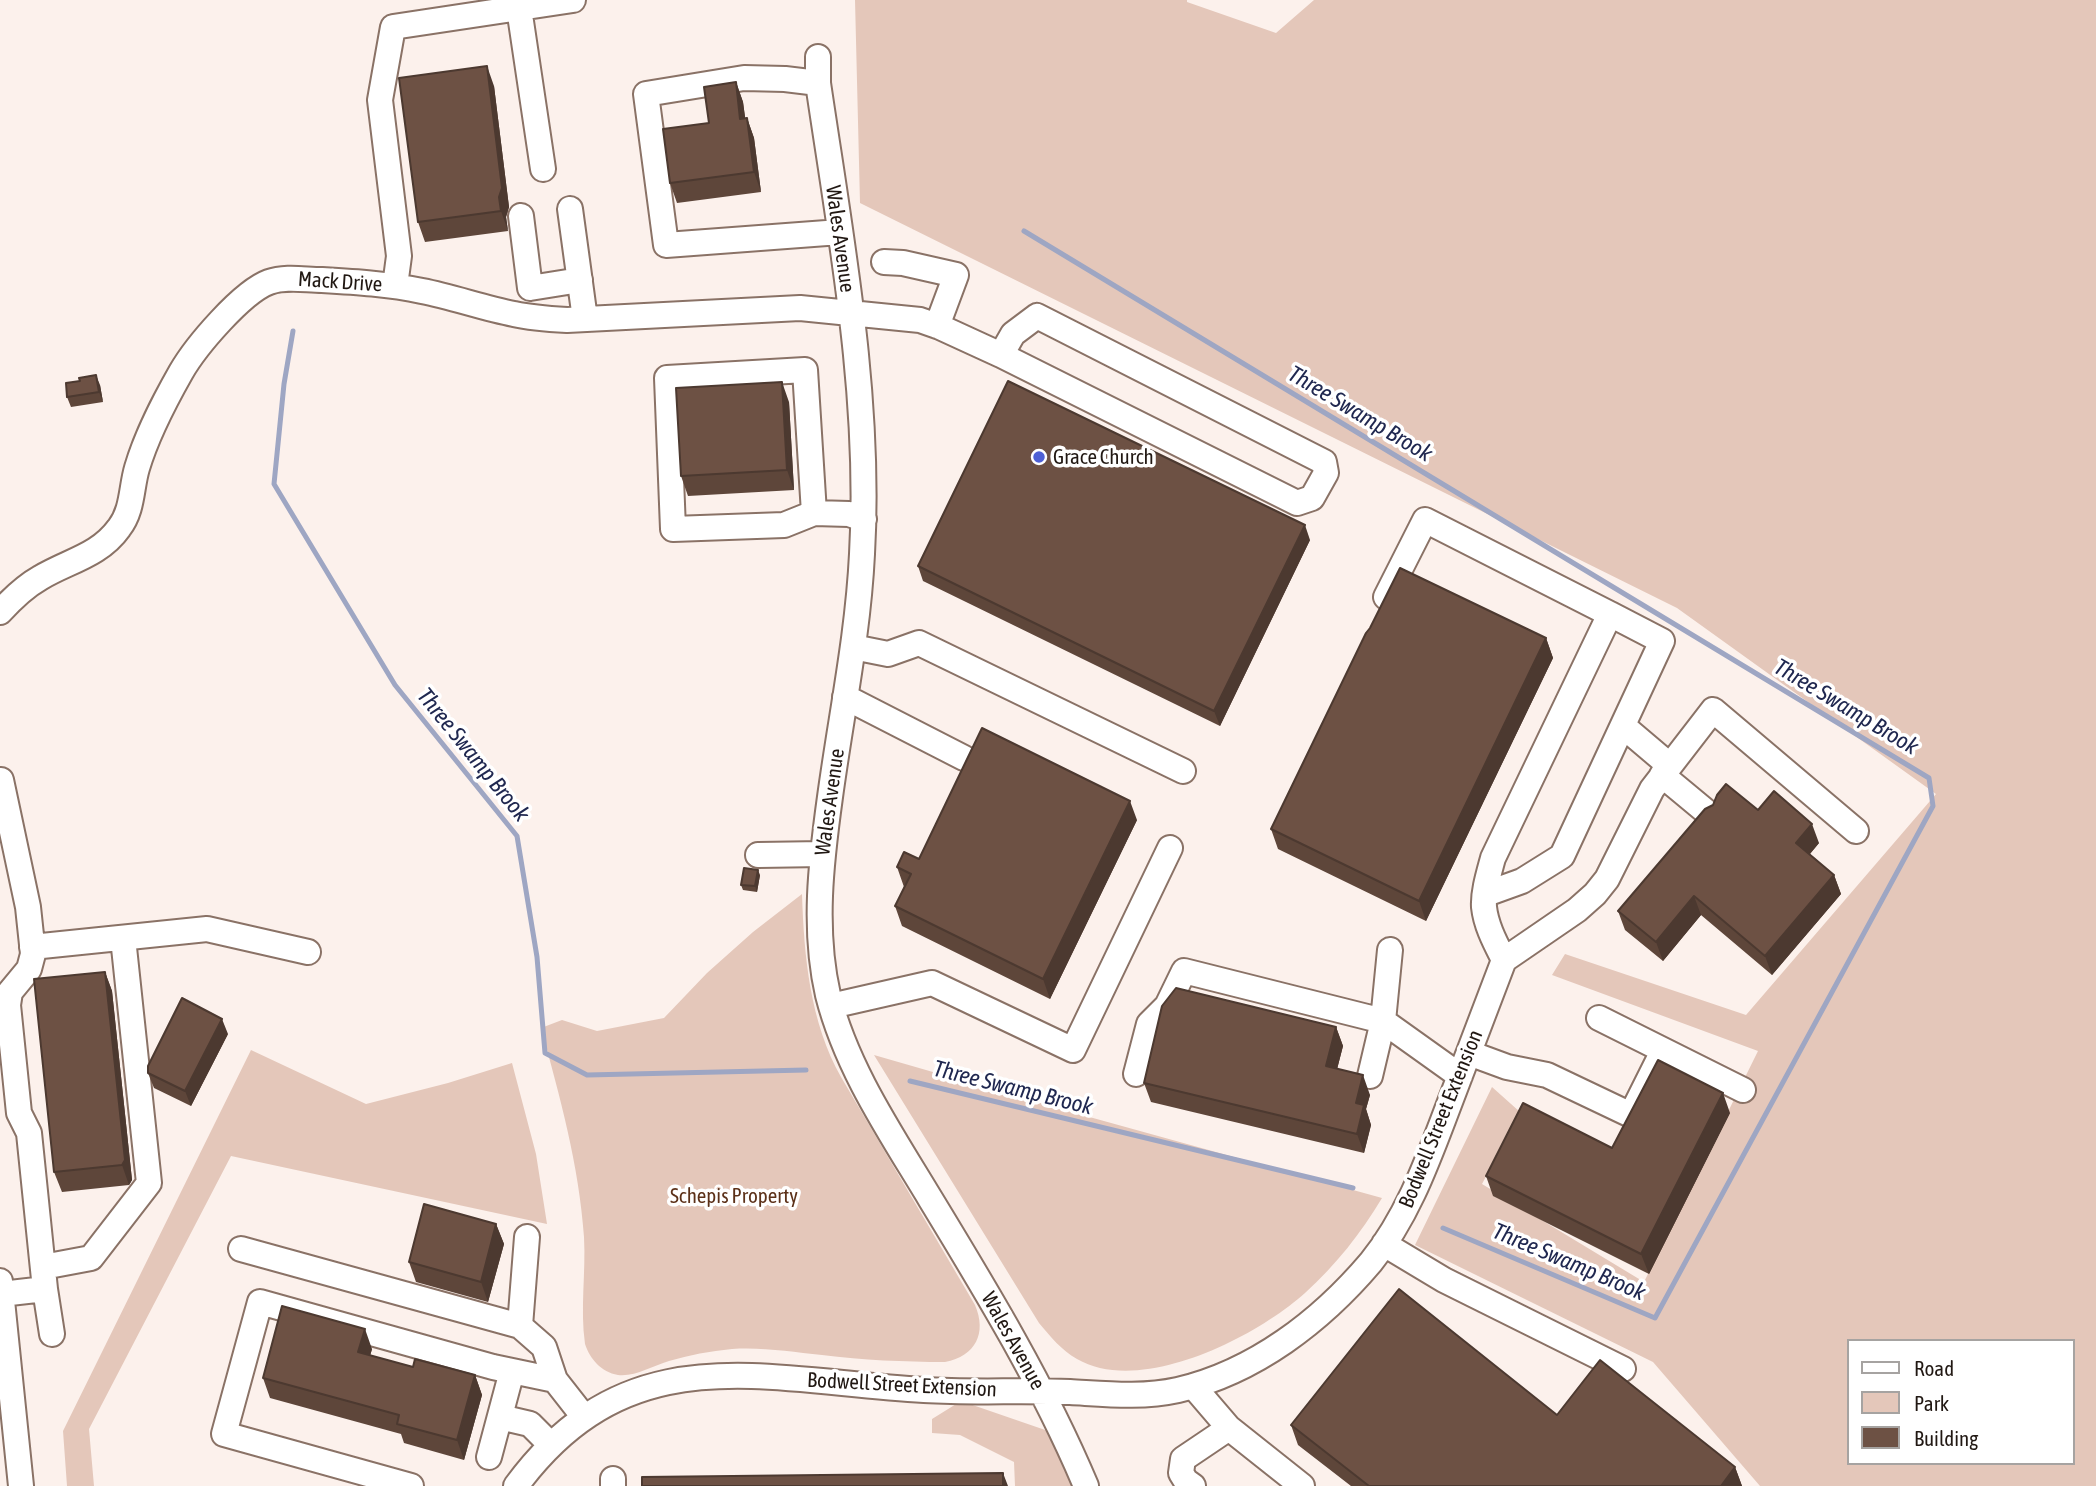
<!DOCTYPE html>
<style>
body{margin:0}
#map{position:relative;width:2096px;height:1486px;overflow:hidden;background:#fcf1ec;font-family:"Asap Condensed",sans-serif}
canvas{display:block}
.legend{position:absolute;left:1847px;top:1339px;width:228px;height:126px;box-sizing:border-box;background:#fff;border:2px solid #a6a3a1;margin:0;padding:9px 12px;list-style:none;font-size:21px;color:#211813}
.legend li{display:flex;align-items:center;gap:14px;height:35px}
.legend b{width:35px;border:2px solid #a6a3a1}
</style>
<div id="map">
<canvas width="2096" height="1486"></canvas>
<ul class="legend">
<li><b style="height:9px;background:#fff"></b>Road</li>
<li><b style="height:19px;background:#e4c7ba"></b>Park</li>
<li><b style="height:19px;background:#6d5144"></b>Building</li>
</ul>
</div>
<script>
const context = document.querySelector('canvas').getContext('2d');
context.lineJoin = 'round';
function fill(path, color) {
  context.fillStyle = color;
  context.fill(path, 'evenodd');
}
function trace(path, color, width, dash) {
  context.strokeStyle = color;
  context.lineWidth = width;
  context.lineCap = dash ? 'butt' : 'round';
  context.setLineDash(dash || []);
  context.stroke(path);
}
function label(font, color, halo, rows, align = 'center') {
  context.font = font + ' "Asap Condensed",sans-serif';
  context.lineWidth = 7;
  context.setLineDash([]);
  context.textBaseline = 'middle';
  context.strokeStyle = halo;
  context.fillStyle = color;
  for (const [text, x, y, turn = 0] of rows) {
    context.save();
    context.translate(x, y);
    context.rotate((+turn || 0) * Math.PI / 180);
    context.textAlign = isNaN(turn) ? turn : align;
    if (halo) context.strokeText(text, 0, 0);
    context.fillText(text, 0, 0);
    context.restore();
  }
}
const green = new Path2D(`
 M855,0H1187V2L1276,33L1314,0H2096V1486H1760L1653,1362L1415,1245L1492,1087L1520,1112L1482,1184L1644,1282L1758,1051L1552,975L1565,954L1746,1015L1936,794L1677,608L860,203ZM1849,1341H2073V1463H1849Z
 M802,894C804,957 810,1022 841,1077L975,1305C987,1333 976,1356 945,1362C904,1362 863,1360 822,1355C792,1352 763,1347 732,1349C710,1351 689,1355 669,1361C652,1366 635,1377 618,1375C601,1372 590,1359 585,1344C580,1308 586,1273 584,1237C579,1165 560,1097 541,1028L562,1020L597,1031L664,1018L707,973L753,932Z
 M251,1050L366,1104L448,1083L512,1063L536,1154L547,1224L231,1156L89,1429L94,1486H67L63,1431Z
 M874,1055L1075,1113L1382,1198C1361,1233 1336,1265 1305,1293C1256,1337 1141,1396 1077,1359C1061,1350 1051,1337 1039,1323Z
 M961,1401L1051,1432L1072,1486H1015L1014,1462L960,1435L932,1433V1419Z`);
const stream = new Path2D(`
 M1024,231L1929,778L1933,806L1655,1318L1443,1228
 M293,331L284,384L274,484L395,685L517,836L537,957L545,1053L587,1075L806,1070
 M910,1081L1353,1188`);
const minor = new Path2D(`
 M519,8L543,169
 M818,57V83C841,239 871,397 862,554C858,636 841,716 830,797C821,862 813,930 828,995C847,1070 892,1135 931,1200C987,1292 1044,1386 1086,1486
 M818,83L785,79L744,78L646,94L666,245L840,232
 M570,209L585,319
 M521,216L530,288L580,280
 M884,262L903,263L956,275L937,326
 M395,286L399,256L380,100L393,27L573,0
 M814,513L805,370L667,378L673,529L784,525L814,513L849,514L864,519
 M1386,597L1425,520L1610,614L1493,858C1489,873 1483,892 1484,907C1486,926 1496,944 1504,960
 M0,612C12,599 24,587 40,578C68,561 99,556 119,528C133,510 131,488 137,468C147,434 164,402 181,372C196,346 242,292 269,282C286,276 305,280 322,280C356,282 389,284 422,291C453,297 483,308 514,314C532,318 549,319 567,320L800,308L920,320L940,327L1001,355L1297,503L1312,498L1326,473L1324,462L1037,316L1013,334L1001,355
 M853,647L888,654L919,643L1183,771
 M845,697L964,758
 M1623,726L1669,765
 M1662,775L1709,814
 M1,780L28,907L33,954L29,969L10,992L8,1005L19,1113L29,1133L45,1289L1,1294
 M758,855L823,854
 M1486,894L1522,881L1562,856L1662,641L1610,614
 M32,947L207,929L308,952
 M1504,960L1577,910L1595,894L1607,879L1652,789L1713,710L1856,831
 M831,1006L932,983L1073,1050L1170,848
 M1599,1018L1743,1090
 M1469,1053L1507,1067L1547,1075L1631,1115L1663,1051
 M1136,1074L1149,1024L1167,1006L1184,971L1383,1021L1460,1076
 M1370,1076L1383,1021L1390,950
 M527,1237L520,1326L544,1347L555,1380
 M1384,1244L1444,1280L1623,1369
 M241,1249L520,1326
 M43,1267L91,1258L149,1183L123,938
 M0,1281L21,1486
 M45,1289L52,1334
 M1193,1386L1229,1428L1302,1486
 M500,1417L530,1424L551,1445
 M489,1457L512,1371
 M613,1479V1486
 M411,1486L224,1434L260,1302L493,1367L555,1380L584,1417
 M516,1486C629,1333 763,1381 924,1390C972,1393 1021,1390 1070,1392C1106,1394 1142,1398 1178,1390C1255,1372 1321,1321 1371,1262C1406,1219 1426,1165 1445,1115C1465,1063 1484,1012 1504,960
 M1193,1486L1186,1481L1181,1473L1183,1459L1229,1428`);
const wall = new Path2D(`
 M736,82L743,102L745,118H747L754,138L761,192L677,203L670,183Z
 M494,86L509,207L506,217L508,231L425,242L418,222Z
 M80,381L100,385L103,402L71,407L67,397Z
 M789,402L794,490L688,496L681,476Z
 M1310,540L1220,726L923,581L918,566Z
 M1546,638L1553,658L1426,921L1278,849L1271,829Z
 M1758,810L1819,843L1810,854L1834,875L1841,894L1772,975L1701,915L1663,961L1625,930L1618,911Z
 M1137,820L1050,999L902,926L895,906L904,887L897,867L919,859Z
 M760,875L757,892L743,890L741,885Z
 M105,972L112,991L132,1180L129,1185L62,1192L54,1172Z
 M1336,1027L1343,1046L1337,1069L1370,1095L1366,1109L1371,1125L1364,1153L1151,1102L1144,1083Z
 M228,1034L191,1106L154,1088L148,1073Z
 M1730,1113L1649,1274L1493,1196L1486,1176L1612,1148Z
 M496,1224L504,1244L488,1302L416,1282L409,1262Z
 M372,1349L370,1356L413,1367L475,1375L482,1395L464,1460L404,1443L401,1434L270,1398L263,1378Z
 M1557,1415L1735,1467L1742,1486H1351L1298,1445L1291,1425Z`);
const shadedWall = new Path2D(`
 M487,66L494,86L509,207L506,217L508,231L501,211Z
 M736,82L743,102L748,138L740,119Z
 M747,118L754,138L761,192L754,172Z
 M96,375L100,385L103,402L99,392Z
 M782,382L789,402L794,490L787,470Z
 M1305,525L1310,540L1220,726L1214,711Z
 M1546,638L1553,658L1426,921L1419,901Z
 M1130,801L1137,820L1050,999L1043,979Z
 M1812,824L1819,843L1803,862L1796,843Z
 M758,870L760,875L757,892L755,886Z
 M1834,875L1841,894L1772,975L1765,956Z
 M1694,896L1701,915L1663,961L1656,942Z
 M105,972L112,991L132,1180L129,1185L122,1165Z
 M222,1019L228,1034L191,1106L185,1091Z
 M1336,1027L1343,1046L1333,1085L1326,1066Z
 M1363,1075L1370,1095L1366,1109L1371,1125L1364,1153L1357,1134L1356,1103Z
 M1723,1093L1730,1113L1649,1274L1641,1254Z
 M496,1224L504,1244L488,1302L481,1282Z
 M365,1329L372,1349L365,1372L358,1352Z
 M475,1375L482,1395L464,1460L457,1440Z
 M1735,1467L1742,1486H1721Z
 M1003,1473L1008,1486H1003Z`);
const building = new Path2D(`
 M487,66L502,188L499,197L501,211L418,222L399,78Z
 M736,82L740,119L747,118L754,172L670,183L663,129L709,123L704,87Z
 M96,375L99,392L67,397L66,383L80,381L79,378Z
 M1008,381L1305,525L1214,711L918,566Z
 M782,382L787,470L681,476L676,388Z
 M1400,568L1546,638L1419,901L1271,829L1366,633L1370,628Z
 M982,728L1130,801L1043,979L895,906L911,874L897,867L904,852L919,859Z
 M1726,784L1758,810L1774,791L1812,824L1796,843L1834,875L1765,956L1694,896L1656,942L1618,911L1705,809L1713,805L1717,795Z
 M744,868L758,870L755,886L741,885Z
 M105,972L125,1160L122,1165L54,1172L34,979Z
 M1176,988L1336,1027L1326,1066L1363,1075L1356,1103L1364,1105L1357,1134L1144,1083L1162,1006Z
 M182,998L222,1019L185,1091L148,1073V1066Z
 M1658,1060L1723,1093L1641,1254L1486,1176L1523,1103L1612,1148Z
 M424,1204L496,1224L481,1282L409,1262Z
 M1399,1289L1557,1415L1600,1360L1735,1467L1721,1486H1369L1291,1425Z
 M282,1306L365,1329L358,1352L413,1367L415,1359L475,1375L457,1440L397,1424L399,1415L263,1378Z
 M1003,1473V1486H642V1477Z`);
const markers = [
 [1039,457,7,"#4e60d5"]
];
const streetNames = [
 ["Wales Avenue",840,239,82],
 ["Mack Drive",340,282,4],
 ["Wales Avenue",830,802,-82],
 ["Bodwell Street Extension",1441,1119,-68],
 ["Wales Avenue",1013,1341,61],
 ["Bodwell Street Extension",902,1385,3]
];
const poiNames = [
 ["Grace Church",1053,457]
];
const parkNames = [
 ["Schepis Property",734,1196]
];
const waterNames = [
 ["Three Swamp Brook",1360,414,31],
 ["Three Swamp Brook",1846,707,31],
 ["Three Swamp Brook",473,755,51],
 ["Three Swamp Brook",1013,1088,14],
 ["Three Swamp Brook",1569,1262,23]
];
fill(green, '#e4c7ba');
trace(stream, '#9ea6c3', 5);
trace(minor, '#8a7266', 28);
trace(minor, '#fff', 24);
fill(wall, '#5e463a');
fill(shadedWall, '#4c3930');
fill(building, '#6d5144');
trace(building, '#4c3930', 2);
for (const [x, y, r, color] of markers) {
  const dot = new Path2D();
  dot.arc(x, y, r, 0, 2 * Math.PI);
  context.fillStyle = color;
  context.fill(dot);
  trace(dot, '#fff', 2.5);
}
label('21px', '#211813', '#fff', streetNames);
label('21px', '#211813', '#fff', poiNames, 'left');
label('21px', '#5c3119', '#fff', parkNames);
label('italic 23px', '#202850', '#fff', waterNames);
</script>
